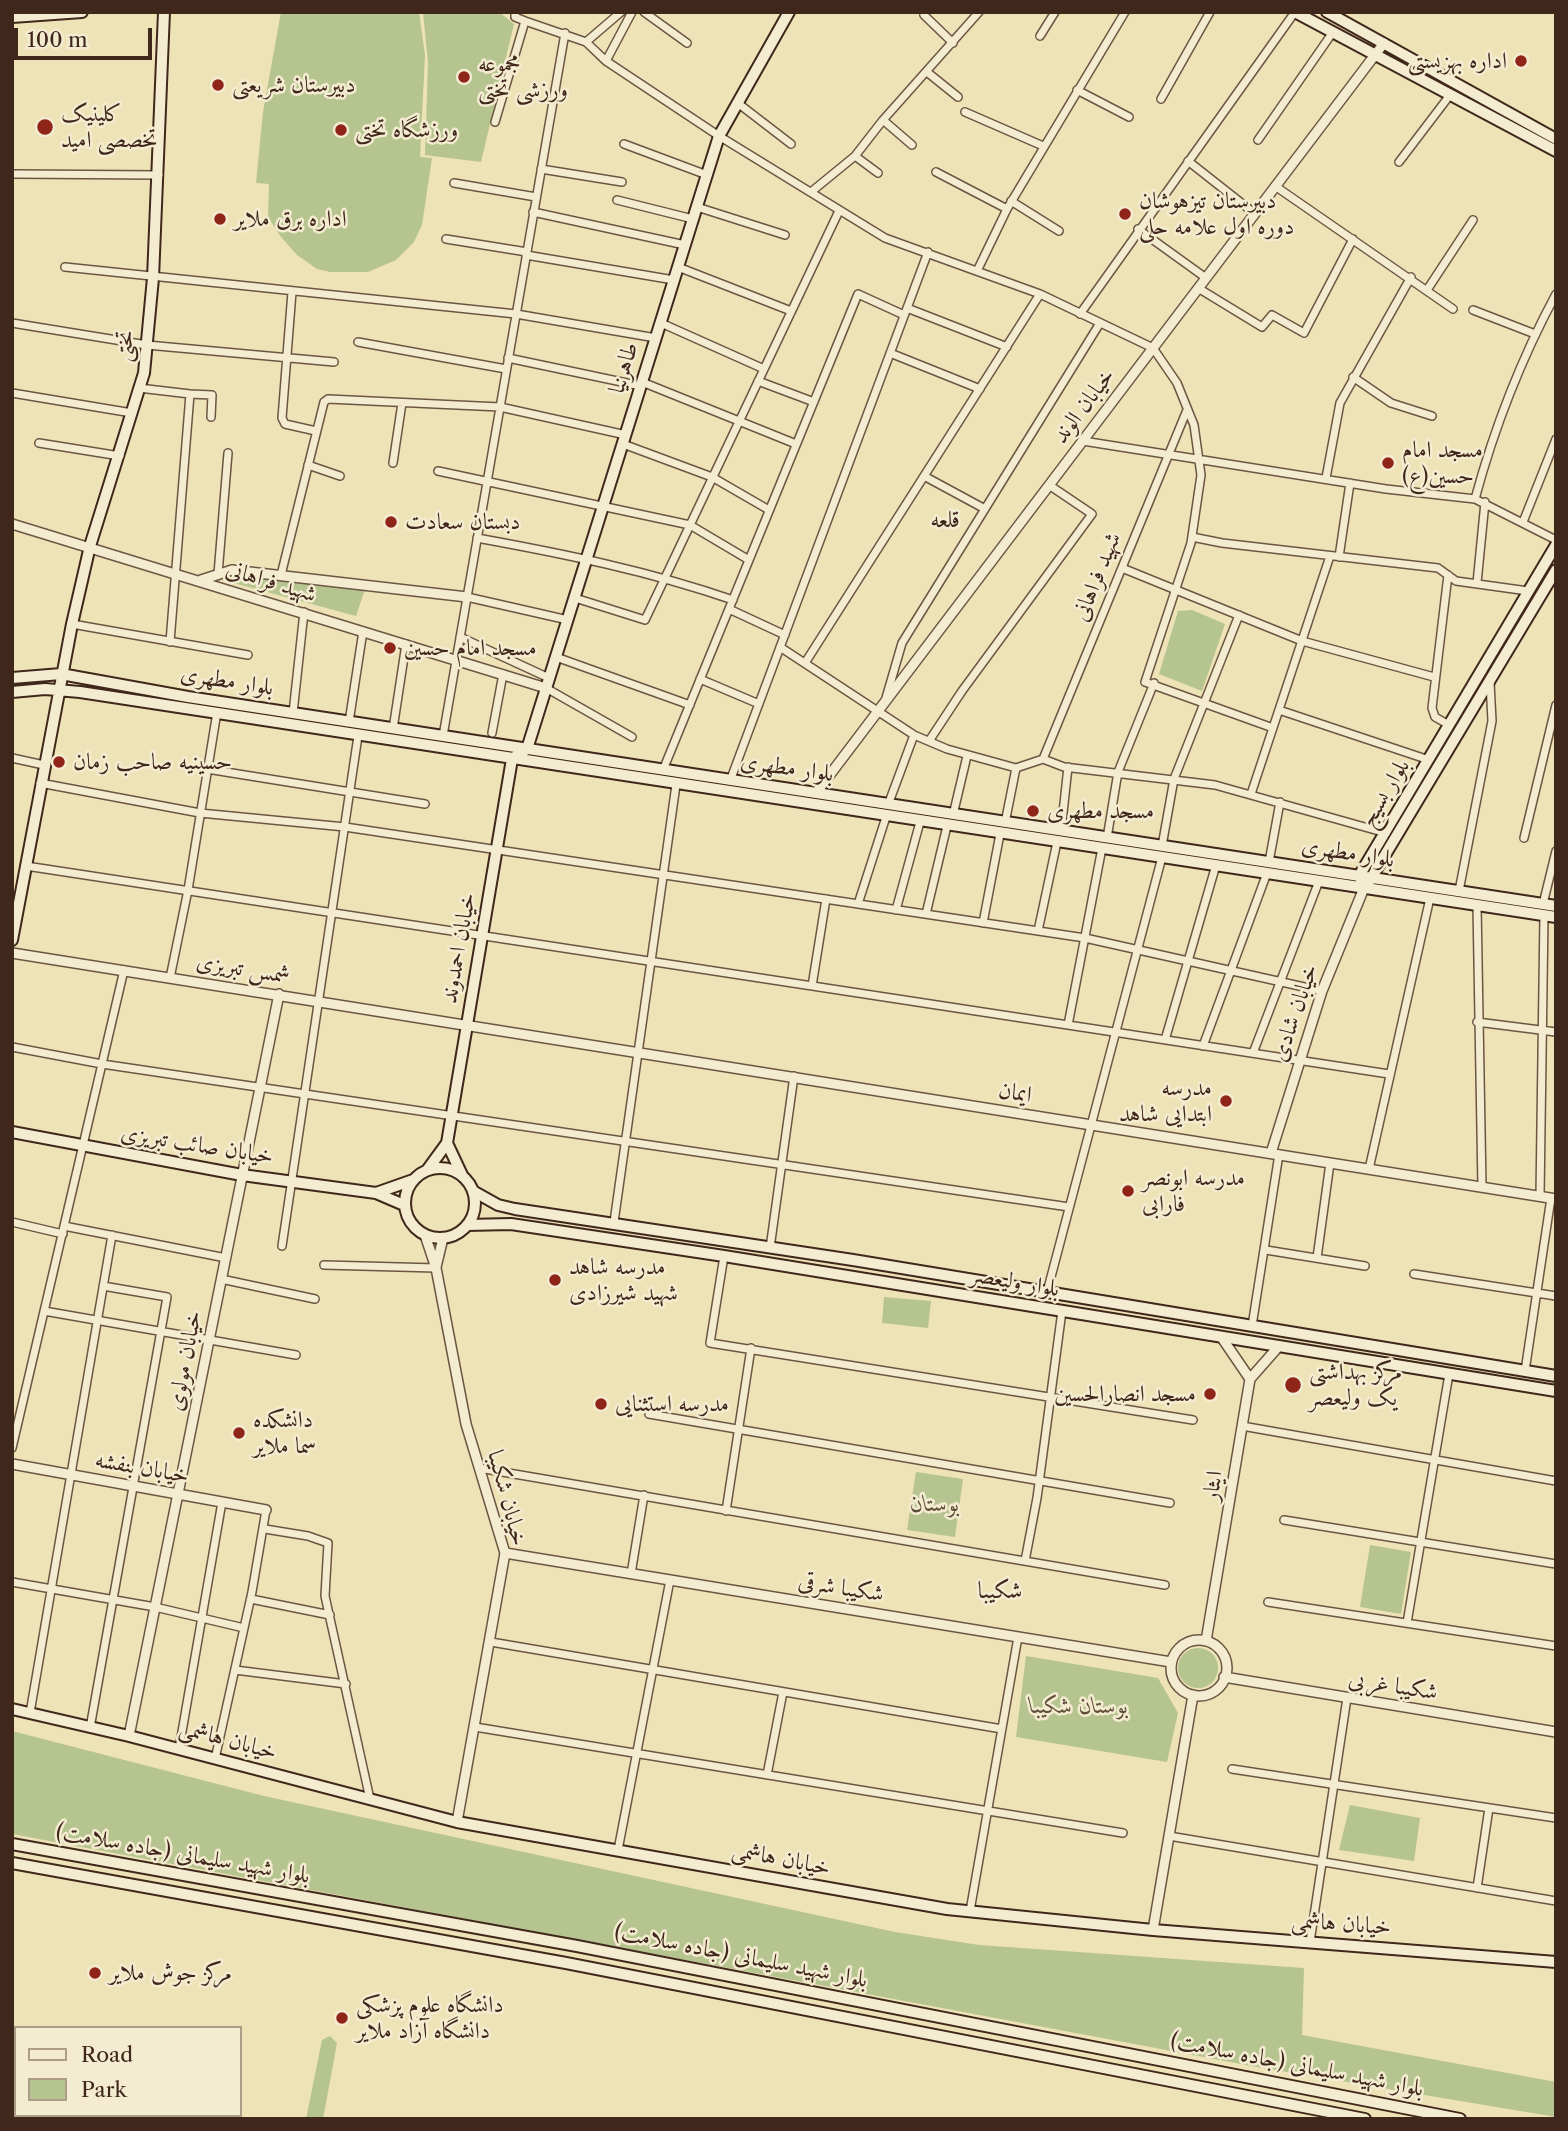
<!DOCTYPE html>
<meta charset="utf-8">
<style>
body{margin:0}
#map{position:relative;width:1568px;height:2131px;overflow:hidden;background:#eee2b7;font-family:"Libre Caslon Text",serif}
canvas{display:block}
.frame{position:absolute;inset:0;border:14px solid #40271c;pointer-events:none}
.legend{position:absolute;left:14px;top:2026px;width:228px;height:91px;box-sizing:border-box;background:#f4ecd0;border:2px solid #ac9d88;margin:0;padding:9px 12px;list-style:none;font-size:21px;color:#40271c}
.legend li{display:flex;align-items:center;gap:14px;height:35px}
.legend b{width:35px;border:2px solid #ac9d88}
.scale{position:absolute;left:14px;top:28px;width:138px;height:32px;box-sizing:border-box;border:4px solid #40271c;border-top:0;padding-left:9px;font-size:21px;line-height:24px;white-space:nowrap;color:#40271c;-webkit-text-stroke:5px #f4ecd0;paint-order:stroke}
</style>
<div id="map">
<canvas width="1568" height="2131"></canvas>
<div class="frame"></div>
<ul class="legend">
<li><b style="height:9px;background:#f4ecd0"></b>Road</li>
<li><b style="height:19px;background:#b6c490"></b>Park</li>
</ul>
<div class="scale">100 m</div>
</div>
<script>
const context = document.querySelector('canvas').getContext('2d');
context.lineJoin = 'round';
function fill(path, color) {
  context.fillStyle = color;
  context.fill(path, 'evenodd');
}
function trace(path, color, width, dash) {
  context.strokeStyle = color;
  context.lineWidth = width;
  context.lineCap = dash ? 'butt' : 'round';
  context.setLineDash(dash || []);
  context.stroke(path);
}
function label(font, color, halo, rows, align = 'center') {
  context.font = font + ' "Libre Caslon Text",Amiri,serif';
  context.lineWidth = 5;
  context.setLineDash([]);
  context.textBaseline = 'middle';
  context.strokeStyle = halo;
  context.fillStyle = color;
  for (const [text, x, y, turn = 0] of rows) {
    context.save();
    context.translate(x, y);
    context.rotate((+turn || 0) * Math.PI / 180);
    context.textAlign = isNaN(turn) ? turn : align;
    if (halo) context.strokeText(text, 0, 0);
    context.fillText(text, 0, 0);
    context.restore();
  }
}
const green = new Path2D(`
 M281,12H419L425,55L420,157L432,158L422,225L414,242L396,260L368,272H330L317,269L297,255L281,237L268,217L269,184L256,183L263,112Z
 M423,12H499L514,24L481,162L425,155L428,63Z
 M231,573L365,589L356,616L230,582Z
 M1192,610L1225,624L1202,691L1159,674L1178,611Z
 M884,1297L931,1301L928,1328L882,1323Z
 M916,1472L963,1479L955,1537L907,1530Z
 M1370,1545L1411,1552L1401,1614L1360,1607Z
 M1178 1668a20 20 0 1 1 40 0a20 20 0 1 1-40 0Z
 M1026,1656L1158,1678L1178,1713L1167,1762L1016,1737Z
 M12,1731L264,1796L895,1932L979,1945L1304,1968L1302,2035L1556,2082V2117L1257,2067L12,1834Z
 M1350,1805L1420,1818L1414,1861L1339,1850Z
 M330,2036L337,2043L323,2119H306L322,2040Z`);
const minor = new Path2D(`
 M515,12V17L525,21L586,42L606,61L719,136L885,238L1040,294L1153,348L1177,383L1194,425L1201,475L1191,543L1145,682L1273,728
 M644,12L687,43
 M924,15L953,43
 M1040,36L1055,12
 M586,42L621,12
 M606,61L632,12
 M927,72L958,97
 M1077,90L1129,117
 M1161,99L1210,12
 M739,104L791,144
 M965,112L1043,146
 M883,120L912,145
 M495,122L525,21
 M1258,140L1333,32
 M624,144L707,175
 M855,156L878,173
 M1188,161L1254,213
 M1399,162L1450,95
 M541,169L622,182
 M936,172L1007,209
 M12,174L159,175
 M454,183L536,197
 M1275,186L1453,309
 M811,192L855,156L883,120L979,12
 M617,200L693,219
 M1011,201L1059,231
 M697,207L785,235
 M533,212L685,245
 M1138,229L1206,278
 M446,239L527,252
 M526,255L674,280
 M65,267L516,314L656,338
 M678,267L791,311
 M978,269L1007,209L1125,12
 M1198,288L1262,327L1272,315L1304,333L1353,239
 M1427,290L1473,220
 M292,292L282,418L285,424L316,431
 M907,308L1007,347
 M1473,310L1535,334
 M1080,314L1295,12
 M12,323L147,345L334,362
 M661,323L764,369
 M358,342L506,369
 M890,353L980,389
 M508,358L641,386
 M1353,377L1391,403L1432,416
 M758,381L814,402
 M642,382L796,444
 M139,388L190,394L170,642
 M12,393L132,413
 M190,394L212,395L211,417
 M1083,441L1386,489L1475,499L1556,540
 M39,443L120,456
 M623,444L712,477L769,510
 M393,463L402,403
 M308,465L340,476
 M438,471L690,525L749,560
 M924,476L985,509
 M1326,478L1340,403L1411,277
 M1475,499C1495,425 1520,361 1556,294
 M1523,522L1556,439
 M1192,537L1222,543L1438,568L1456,581L1528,591
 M477,538C565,554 649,571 733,600
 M1339,557L1350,483
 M1122,568L1302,641L1434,677
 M218,574L228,453
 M281,575L324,402L328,399L500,407L626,435
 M1448,575L1432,708L1435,717L1449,725
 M1477,583L1485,502
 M467,597L568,620
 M575,598L645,620L839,211
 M729,609L785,635
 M72,624L248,655
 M460,637L549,678
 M780,647L914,735L947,749L1016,768L1043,759L1064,767L1215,785L1386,833
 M556,657L690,705
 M805,663L1040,294
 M700,679L759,704
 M546,688L632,737
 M886,698L902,643L1100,323
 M1279,710L1429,760
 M293,713L304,612
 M349,722L363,631
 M393,729L406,644
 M492,733L503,674
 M443,736L565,33
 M929,741L962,691L1092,514L1049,485
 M12,758L44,765
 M1043,759L1187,410
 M207,769L425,804
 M663,770L858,294L904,315
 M730,781L928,252
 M40,783L200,813L345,827L1085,938L1322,991
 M1251,794L1330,556
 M888,805L914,735
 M953,815L967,756
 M1005,823L1016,768
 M1061,831L1068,767
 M1107,838L1118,772L1154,683
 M1524,838L1556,705
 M1162,846L1174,779L1239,615
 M1269,862L1280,802
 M26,866L1389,1074
 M1459,891L1492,721L1490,682
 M858,904L886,817
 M1543,904L1556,851
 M1477,905L1482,1187
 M896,910L920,822
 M926,914L947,826
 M983,923L1000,834
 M1038,931L1057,842
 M170,978L188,890L217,712
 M812,986L826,899
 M1477,1022L1556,1032
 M1068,1025L1102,848
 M1165,1040L1216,865
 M1203,1046L1267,873
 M12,1047L102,1064L1069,1207
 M1253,1053L1319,881
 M1369,1169L1430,898
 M1540,1196L1544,915
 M12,1222L63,1234
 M614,1222L676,785
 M64,1226L226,1258
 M282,1246L358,736
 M770,1248L794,1076
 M1266,1250L1365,1266
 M724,1256L710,1343L1193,1420
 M1317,1258L1330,1163
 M324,1265L436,1268
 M1414,1274L1556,1296
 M221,1279L315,1299
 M1047,1292L1162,857
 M44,1311L296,1355
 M1252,1326L1279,1154
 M1525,1371L1551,1198
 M649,1414L1170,1503
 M1242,1426L1556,1481
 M12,1448L124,970
 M479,1468L1165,1585
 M726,1511L751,1348
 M1284,1520L1556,1564
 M265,1529L308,1536L328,1543L325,1596L370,1799
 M1025,1561L1037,1498L1062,1311
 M631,1574L644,1495
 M12,1582L155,1607L244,1628
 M251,1599L330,1615
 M1268,1602L1556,1646
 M1407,1623L1449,1374
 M491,1642L1002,1729
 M235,1670L346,1684
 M30,1713L112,1235
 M475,1727L1123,1833
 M90,1728L167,1297L103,1286
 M179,1749L222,1502
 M215,1759L252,1592L266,1510
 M1232,1769L1556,1818
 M767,1775L783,1692
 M1169,1836L1556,1901
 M618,1850L670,1580
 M1477,1888L1489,1808
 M970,1911L1018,1637
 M1310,1942L1347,1698`);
const tertiary = new Path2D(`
 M12,524L546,688
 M201,580L232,570L467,597
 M816,793L1384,43
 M12,953L1556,1199
 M1271,1153L1322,991L1364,888
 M425,1235L436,1268L466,1424L505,1553L457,1822
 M436,1267L443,1238
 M1222,1338L1250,1379
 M12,1464L266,1510
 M505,1553L1171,1662
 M1171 1668a28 28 0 1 1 56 0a28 28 0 1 1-56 0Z
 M1206,1641L1250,1379L1279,1346
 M1224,1677L1556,1732
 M129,1736L279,994
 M1153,1930L1193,1695`);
const secondary = new Path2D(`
 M1295,12L1556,151
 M1327,12L1556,139
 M12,17L82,12
 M12,678L61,674L188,697L1556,906
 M12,692L45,689L80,692L1556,917
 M1370,880L1556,570
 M1362,882L1359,876L1556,545
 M12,940L72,624L90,546L144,373L153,278L164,12
 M12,1132L242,1175L376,1193L404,1205
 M447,1143L462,1175
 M405 1203a35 35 0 1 1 70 0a35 35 0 1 1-70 0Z
 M428,1169L447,1143L512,759L527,749L719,136L789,12
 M473,1191L498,1205L515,1209L853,1260L1556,1376
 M376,1193L413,1180
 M467,1225L511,1224L724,1256L1556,1391
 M12,1709L129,1736L457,1822L947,1909L1153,1930L1556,1962
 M12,1844L577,1946L1460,2119
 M12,1863L566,1963L1365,2119`);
const markers = [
 [1521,61,7,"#8f2418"],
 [464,77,7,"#8f2418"],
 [218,85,7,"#8f2418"],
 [45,127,9,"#8f2418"],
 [341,130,7,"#8f2418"],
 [1125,214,7,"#8f2418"],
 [220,219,7,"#8f2418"],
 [1388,463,7,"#8f2418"],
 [391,522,7,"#8f2418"],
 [390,648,7,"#8f2418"],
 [59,762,7,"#8f2418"],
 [1033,811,7,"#8f2418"],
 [1226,1101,7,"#8f2418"],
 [1128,1191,7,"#8f2418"],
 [555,1280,7,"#8f2418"],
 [1293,1385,9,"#8f2418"],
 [1210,1394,7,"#8f2418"],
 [601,1404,7,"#8f2418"],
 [239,1433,7,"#8f2418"],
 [95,1973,7,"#8f2418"],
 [342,2018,7,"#8f2418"]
];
const poiNames = [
 ["اداره بهزیستی",1507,61,"right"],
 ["مجموعه",478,64],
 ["ورزشی تختی",478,90],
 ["دبیرستان شریعتی",232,85],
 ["کلینیک",61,114],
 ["تخصصی امید",61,140],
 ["ورزشگاه تختی",355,130],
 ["دبیرستان تیزهوشان",1139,201],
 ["دوره اول علامه حلی",1139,227],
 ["اداره برق ملایر",234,219],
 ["مسجد امام",1402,450],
 ["حسین(ع)",1402,476],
 ["دبستان سعادت",405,522],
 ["مسجد امام حسین",404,648],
 ["حسینیه صاحب زمان",73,762],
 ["مسجد مطهری",1047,811],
 ["مدرسه",1212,1088,"right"],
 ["ابتدایی شاهد",1212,1114,"right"],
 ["مدرسه ابونصر",1142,1178],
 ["فارابی",1142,1204],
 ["مدرسه شاهد",569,1267],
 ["شهید شیرزادی",569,1293],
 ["مرکز بهداشتی",1309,1372],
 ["یک ولیعصر",1309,1398],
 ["مسجد انصارالحسین",1196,1394,"right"],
 ["مدرسه استثنایی",615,1404],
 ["دانشکده",253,1420],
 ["سما ملایر",253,1446],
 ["مرکز جوش ملایر",109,1973],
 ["دانشگاه علوم پزشکی",356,2005],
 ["دانشگاه آزاد ملایر",356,2031]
];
const streetNames = [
 ["تختی",125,346,-83],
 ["طاهرنیا",624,368,-73],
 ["خیابان الوند",1084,406,-53],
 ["شهید فراهانی",1097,577,-68],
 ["شهید فراهانی",271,582,17],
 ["بلوار مطهری",227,681,9],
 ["بلوار مطهری",787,768,8],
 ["بلوار بسیج",1385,793,-59],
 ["بلوار مطهری",1348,853,9],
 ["خیابان احمدوند",459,948,-80],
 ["شمس تبریزی",243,969,9],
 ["خیابان شادی",1295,1013,-71],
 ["ایمان",1015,1093,9],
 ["خیابان صائب تبریزی",197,1145,9],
 ["بلوار ولیعصر",1015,1282,10],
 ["خیابان مولوی",185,1361,-79],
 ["خیابان بنفشه",142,1468,10],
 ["ایثار",1213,1486,-81],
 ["خیابان شکیبا",507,1498,75],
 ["شکیبا شرقی",841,1588,9],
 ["شکیبا غربی",1393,1686,9],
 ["خیابان هاشمی",228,1740,15],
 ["بلوار شهید سلیمانی (جاده سلامت)",183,1854,10],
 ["خیابان هاشمی",781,1859,11],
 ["خیابان هاشمی",1341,1924,4],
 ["بلوار شهید سلیمانی (جاده سلامت)",741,1956,11],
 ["بلوار شهید سلیمانی (جاده سلامت)",1297,2065,11]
];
const parkNames = [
 ["بوستان",935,1504],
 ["بوستان شکیبا",1079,1706]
];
const neighbourhoodNames = [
 ["قلعه",945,520],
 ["شکیبا",1000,1591]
];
fill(green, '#b6c490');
trace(minor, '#6c5643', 10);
trace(tertiary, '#6c5643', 12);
trace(secondary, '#40271c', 14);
trace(minor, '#f4ecd0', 7);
trace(tertiary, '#f4ecd0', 9);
trace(secondary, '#f4ecd0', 10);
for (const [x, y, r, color] of markers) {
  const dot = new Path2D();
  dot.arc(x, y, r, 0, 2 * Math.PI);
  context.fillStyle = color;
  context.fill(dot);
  trace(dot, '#f4ecd0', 2.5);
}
label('23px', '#40271c', '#f4ecd0', poiNames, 'left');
label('23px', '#40271c', '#f4ecd0', streetNames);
label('italic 23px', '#5e4e39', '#f4ecd0', parkNames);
label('24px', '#40271c', '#f4ecd0', neighbourhoodNames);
</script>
